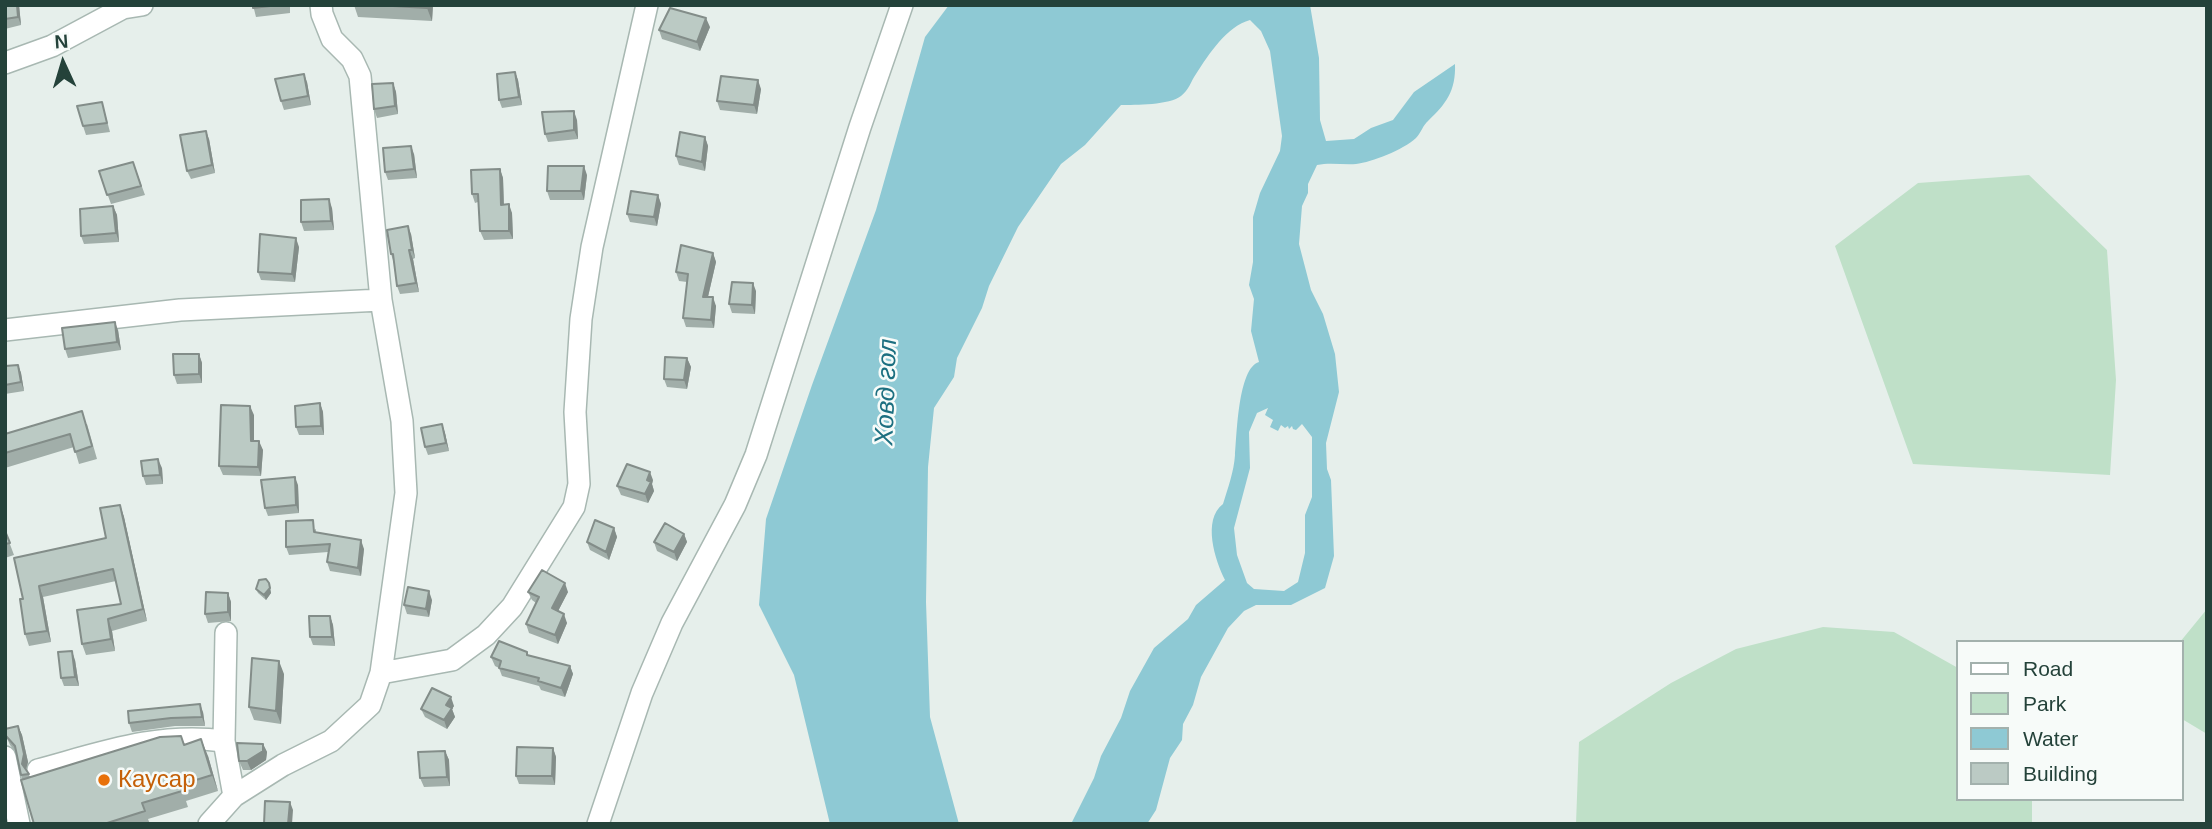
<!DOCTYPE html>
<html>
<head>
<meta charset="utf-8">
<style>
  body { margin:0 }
  #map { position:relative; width:2212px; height:829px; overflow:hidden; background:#e6efeb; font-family:Arial,sans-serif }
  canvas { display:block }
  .frame { position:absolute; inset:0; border:7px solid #24423a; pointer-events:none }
  .legend { position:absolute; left:1956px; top:640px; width:228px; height:161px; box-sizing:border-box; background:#f7fbf9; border:2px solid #a3b1ad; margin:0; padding:9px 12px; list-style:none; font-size:21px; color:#24423a }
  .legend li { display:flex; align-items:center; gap:14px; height:35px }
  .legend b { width:35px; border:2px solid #a3b1ad }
  .north { position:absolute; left:28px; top:28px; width:70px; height:70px; -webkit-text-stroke:5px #f7fbf9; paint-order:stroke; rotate:356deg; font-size:19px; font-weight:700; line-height:28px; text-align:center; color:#24423a }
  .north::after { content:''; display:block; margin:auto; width:24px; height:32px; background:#24423a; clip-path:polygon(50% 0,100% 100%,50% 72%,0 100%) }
</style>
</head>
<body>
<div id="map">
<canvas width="2212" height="829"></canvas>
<div class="frame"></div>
<ul class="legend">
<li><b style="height:9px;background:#fff"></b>Road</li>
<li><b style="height:19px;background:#bfe0c8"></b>Park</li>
<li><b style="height:19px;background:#8ec9d4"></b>Water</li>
<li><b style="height:19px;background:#bbcac4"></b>Building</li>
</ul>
<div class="north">N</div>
</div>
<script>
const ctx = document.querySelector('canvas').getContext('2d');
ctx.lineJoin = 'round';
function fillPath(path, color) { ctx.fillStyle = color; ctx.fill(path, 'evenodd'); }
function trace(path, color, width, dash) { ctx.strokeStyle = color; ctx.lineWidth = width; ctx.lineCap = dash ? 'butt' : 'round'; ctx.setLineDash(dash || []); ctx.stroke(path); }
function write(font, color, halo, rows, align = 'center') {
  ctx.font = font + ' Arial,sans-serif'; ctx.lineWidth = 5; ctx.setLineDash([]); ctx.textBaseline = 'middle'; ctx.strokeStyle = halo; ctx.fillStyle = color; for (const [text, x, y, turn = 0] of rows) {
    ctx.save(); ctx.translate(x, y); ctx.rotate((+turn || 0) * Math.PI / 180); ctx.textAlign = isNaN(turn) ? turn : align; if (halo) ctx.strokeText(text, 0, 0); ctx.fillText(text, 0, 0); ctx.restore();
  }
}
fillPath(new Path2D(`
  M2029,175L2107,250L2116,380L2110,475L1913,464L1835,246L1918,183Z
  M2207,609V734L2182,719V642H2180Z
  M1823,627L1894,632L1958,668V799H2032V824H1576L1579,742L1671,683L1736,649Z`), '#bfe0c8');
fillPath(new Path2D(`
  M949,5H1310L1319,58L1320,120L1326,141L1354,139L1371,128L1393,120L1414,92L1455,64C1456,91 1446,104 1428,121C1423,125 1421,133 1416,138C1403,150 1372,162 1356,164C1343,165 1330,162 1317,165L1308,184V193L1302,206L1299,244L1311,290L1323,314L1335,354L1339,392L1326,443L1327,469L1331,480L1334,556L1325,588L1291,605H1256L1244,611L1228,628L1201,677L1193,705L1183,724L1182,740L1170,758L1156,810L1147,824H1071L1094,778L1101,756L1121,718L1130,691L1154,648L1188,619L1196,605L1225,580C1215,560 1202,520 1223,504C1228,488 1234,471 1235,455C1237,435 1238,368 1259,362L1251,331L1254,299L1249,285L1253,262V217L1260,193L1280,151L1282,136L1270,51L1261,31L1250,20C1227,26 1209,54 1196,74C1191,81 1189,90 1181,96C1170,105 1135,105 1121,105L1085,145L1061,164L1018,227L989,286L982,308L957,358L954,377L934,408L928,467L926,602L930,717L959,824H830L794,675L759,605L766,519L812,385L876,210L925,37ZM1268,408L1265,415L1273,420L1270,427L1278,431L1281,425L1285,428L1288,426L1289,429L1292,426L1293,429L1296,430L1302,424L1312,437V497L1305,515V553L1298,582L1284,591L1254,589L1247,583L1237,555L1234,528L1250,468L1249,432L1257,413Z`), '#8ec9d4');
const minor = new Path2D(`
  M5,63L52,46L123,8L142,5
  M5,330L180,310L381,300
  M226,633L224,741L234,796
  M381,673L452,660L486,635L512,607L574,507L579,484L575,412L581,319L592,247L647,5
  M5,757L19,824
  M38,770C101,753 158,732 224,741
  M209,824L234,796L283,765L331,741L370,705L381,673L406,493L402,421L381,300L360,76L352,59L332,39L322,14L321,5
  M598,824L642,693L672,623L735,505L756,455L860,127L902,5`);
trace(minor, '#a8b8b2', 24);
trace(minor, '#fff', 21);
fillPath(new Path2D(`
  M5,5H19L21,25L5,29Z
  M253,5H290V13L256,17Z
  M354,5H433L432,21L358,17Z
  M710,27L700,51L662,39L659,30Z
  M515,72L518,80L522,105L502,108L499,100Z
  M307,82L311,105L284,110L281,101Z
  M393,83L396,92L398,114L377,118L374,109Z
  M761,89L757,114L720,110L717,101Z
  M102,102L110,132L86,135L83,126Z
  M577,120L578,139L548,142L545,134Z
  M705,137L708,146L705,171L679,165L676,156Z
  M209,139L215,173L191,179L187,171Z
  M414,154L417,178L388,180L385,172Z
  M133,162L145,195L111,204L99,171Z
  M500,169L503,178L504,204L512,213L513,239L484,240L480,231L478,202L475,203L472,194Z
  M587,175L584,200H550L547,191Z
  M658,195L661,204L657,226L630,222L627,214Z
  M113,206L117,215L119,242L84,244L81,236Z
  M332,208L334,230L304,231L301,222Z
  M411,234L415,258L413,259L419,292L400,294L397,286L394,263L391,254Z
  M299,247L295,282L261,280L258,272Z
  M713,253L716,262L708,297L716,306L714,328L686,327L683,318L687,282L679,281L676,272Z
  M756,291L755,314L732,313L729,304Z
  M118,330L121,350L68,358L65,349Z
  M199,354L202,363V383L177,384L174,375Z
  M687,358L691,367L687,389L667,387L664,379Z
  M18,365L21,373L24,391L5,394V366Z
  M320,403L323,412L324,435H299L296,427Z
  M254,415V441L263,450L261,476L223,475L219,466Z
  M87,424L97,459L79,464L74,447L5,468V434Z
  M442,424L445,433L449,451L428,455L425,447Z
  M162,468L163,484L146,485L143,476Z
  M653,480L652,484L654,491L648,503L621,495L617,486Z
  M298,485L299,513L268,516L265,508Z
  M120,505L124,517L147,621L112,631L115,651L86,655L82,644L121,604L116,581L43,597L51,642L29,646L25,634L23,599L14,558L106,538Z
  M614,528L617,537L609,560L590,550L587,542Z
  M316,529V532L364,549L361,576L330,571L327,562L328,552L289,555L286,547Z
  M5,531L14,555L5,558Z
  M684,534L687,542L677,561L657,551L654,542Z
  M269,583L271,593L266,600L258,593L256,589Z
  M528,592H568L558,611L567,623L558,644L529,633L526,624L536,603L532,600Z
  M228,593L231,602V621L208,623L205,614Z
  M432,600L429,617L407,614L404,605Z
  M330,616L333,625L335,646L313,645L310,637Z
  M529,656L570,666L573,674L565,697L541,690L539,686L502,676L499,668L495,666L491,657Z
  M75,660L79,686H64L61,678Z
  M284,674L281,724L254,720L249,707Z
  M454,706L452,709L455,717L447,729L425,717L421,709Z
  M203,712L205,726H175L132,732L129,723Z
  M18,726L22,735L28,762L26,770L30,777L184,745L208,756L218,791L186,801L188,807L148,819L150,824H34L21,775L16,752L10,745L6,736Z
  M263,744L267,752L266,760L251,770H243L239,761Z
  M553,748L556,757L555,785L519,784L516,776Z
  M445,751L449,760L450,786L424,787L420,778Z`), '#a1aea9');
fillPath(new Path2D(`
  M17,5H19L21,25L18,17Z
  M427,5H433L432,21L427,8Z
  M706,18L710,27L700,51L697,42Z
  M515,72L518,80L522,105L519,97Z
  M304,74L307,82L311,105L308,96Z
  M758,80L761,89L757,114L754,105Z
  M393,83L396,92L398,114L395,106Z
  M574,111L577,120L578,139L574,130Z
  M206,131L209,139L215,173L212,165Z
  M705,137L708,146L705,171L702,162Z
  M411,146L414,154L417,178L414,169Z
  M584,166L587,175L584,200L581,191Z
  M500,169L503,178L504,213L501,205Z
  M658,195L661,204L657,226L654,217Z
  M329,199L332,208L334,230L331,221Z
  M509,204L512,213L513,239L509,231Z
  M113,206L117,215L119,242L116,233Z
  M408,226L411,234L415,258L412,250Z
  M296,238L299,247L295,282L292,274Z
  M409,250L413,259L419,292L416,283Z
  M713,253L716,262L706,305L703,297Z
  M753,283L756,291L755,314L752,305Z
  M713,297L716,306L714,328L711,320Z
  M115,322L118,330L121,350L117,342Z
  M199,354L202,363V383L199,374Z
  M687,358L691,367L687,389L684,380Z
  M18,365L21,373L24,391L21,382Z
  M320,403L323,412L324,435L321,426Z
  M250,406L254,415V450L251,441Z
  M442,424L445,433L449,451L446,443Z
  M259,441L263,450L261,476L258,467Z
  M158,459L162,468L163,484L160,475Z
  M650,472L653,480L652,484L654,491L648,503L645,494L647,480Z
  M295,477L298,485L299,513L296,505Z
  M120,505L124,517L147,621L143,609Z
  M614,528L617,537L609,560L606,552Z
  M684,534L687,542L677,561L674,552Z
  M361,540L364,549L361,576L358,568Z
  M269,583L271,593L266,600L264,595Z
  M565,583L568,592L555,617L552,608Z
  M39,586L43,597L51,642L47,631Z
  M429,591L432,600L429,617L426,609Z
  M228,593L231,602V621L228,612Z
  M564,614L567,623L558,644L555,635Z
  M330,616L333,625L335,646L332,637Z
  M108,619L112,631L115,651L111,639Z
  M72,651L75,660L79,686L75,677Z
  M279,661L284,674L281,724L276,711Z
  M570,666L573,674L565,697L561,688Z
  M451,697L454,706L452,709L455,717L447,729L444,720L446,705Z
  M200,704L203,712L205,726L202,717Z
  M18,726L22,735L28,762L25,773L22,764Z
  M201,739L208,756L218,791L212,775Z
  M263,744L267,752L266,760L251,770L247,761Z
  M553,748L556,757L555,785L552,776Z
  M445,751L449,760L450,786L447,777Z
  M290,802L293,810L292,824H288Z`), '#838d89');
const building = new Path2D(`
  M5,5H17L18,17L5,19Z
  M253,5H279L253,8Z
  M376,5H427V8Z
  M670,8L706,18L697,42L659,30Z
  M515,72L519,97L499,100L497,74Z
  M304,74L308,96L281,101L275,79Z
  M721,76L758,80L754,105L717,101Z
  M393,83L395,106L374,109L372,84Z
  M102,102L107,123L83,126L77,106Z
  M574,111V130L545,134L542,112Z
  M206,131L212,165L187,171L180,135Z
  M680,132L705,137L702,162L676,156Z
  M411,146L414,169L385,172L383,148Z
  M133,162L141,186L107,195L99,171Z
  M548,166H584L581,191H547Z
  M500,169L501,205L509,204V231H480L478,194H472L471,170Z
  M631,191L658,195L654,217L627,214Z
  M329,199L331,221L301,222V200Z
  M113,206L116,233L81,236L80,209Z
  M408,226L412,250H409L416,283L397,286L393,254H391L387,230Z
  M260,234L296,238L292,274L258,272Z
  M681,245L713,253L703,297H713L711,320L683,318L688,274L676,272Z
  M732,282L753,283L752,305L729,304Z
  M115,322L117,342L65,349L62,328Z
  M173,354H199V374L174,375Z
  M665,357L687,358L684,380L664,379Z
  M18,365L21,382L5,385V366Z
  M320,403L321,426L296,427L295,406Z
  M221,405L250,406L251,441H259L258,467L219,466Z
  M82,411L92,446L75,452L70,434L5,453V434Z
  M442,424L446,443L425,447L421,428Z
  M158,459L160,475L143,476L141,461Z
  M627,464L650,472L647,480L651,482L645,494L617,486Z
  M295,477L296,505L265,508L261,480Z
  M120,505L143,609L108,619L111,639L82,644L77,610L121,604L113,569L39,586L47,631L25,634L20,599H23L14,558L106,538L100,508Z
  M313,520L314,532L361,540L358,568L327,562L330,544L286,547V521Z
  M595,520L614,528L606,552L587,542Z
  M665,523L684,534L674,552L654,542Z
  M5,531L10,543L5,544Z
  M542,570L565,583L552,608L564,614L555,635L526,624L539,597L528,592Z
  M266,579L269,583L270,588L264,595L256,589L259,580Z
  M408,587L429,591L426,609L404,605Z
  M206,592L228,593V612L205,614Z
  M309,616H330L332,637H310Z
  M499,641L527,652V655L570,666L561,688L538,681L539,678L499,668L501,661L491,657Z
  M72,651L75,677L61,678L58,652Z
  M252,658L279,661L276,711L249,707Z
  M432,688L451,697L446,705L452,708L444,720L421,709Z
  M200,704L202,717L171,718L129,723L128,711Z
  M18,726L24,754L22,764L29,774L21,775L15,746L6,736L5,731V729Z
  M181,736L184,745L201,739L212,775L180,785L182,791L142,803L145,811L104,824H34L21,780L160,737Z
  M237,743L263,744V751L247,761H239Z
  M517,747L553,748L552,776H516Z
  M445,751L447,777L420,778L418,752Z
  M265,801L290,802L288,824H264Z`);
fillPath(building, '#bbcac4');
trace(building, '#838d89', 2);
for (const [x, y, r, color] of [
  [104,780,7,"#e8710a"]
]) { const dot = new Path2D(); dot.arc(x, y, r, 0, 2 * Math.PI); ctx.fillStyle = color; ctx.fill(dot); trace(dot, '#f7fbf9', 2.5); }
write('24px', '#c56008', '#f7fbf9', [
  ["Каусар",118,780]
], 'left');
write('italic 26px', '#1c6f80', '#f7fbf9', [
  ["Ховд гол",887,392,-88]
]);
</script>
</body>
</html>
